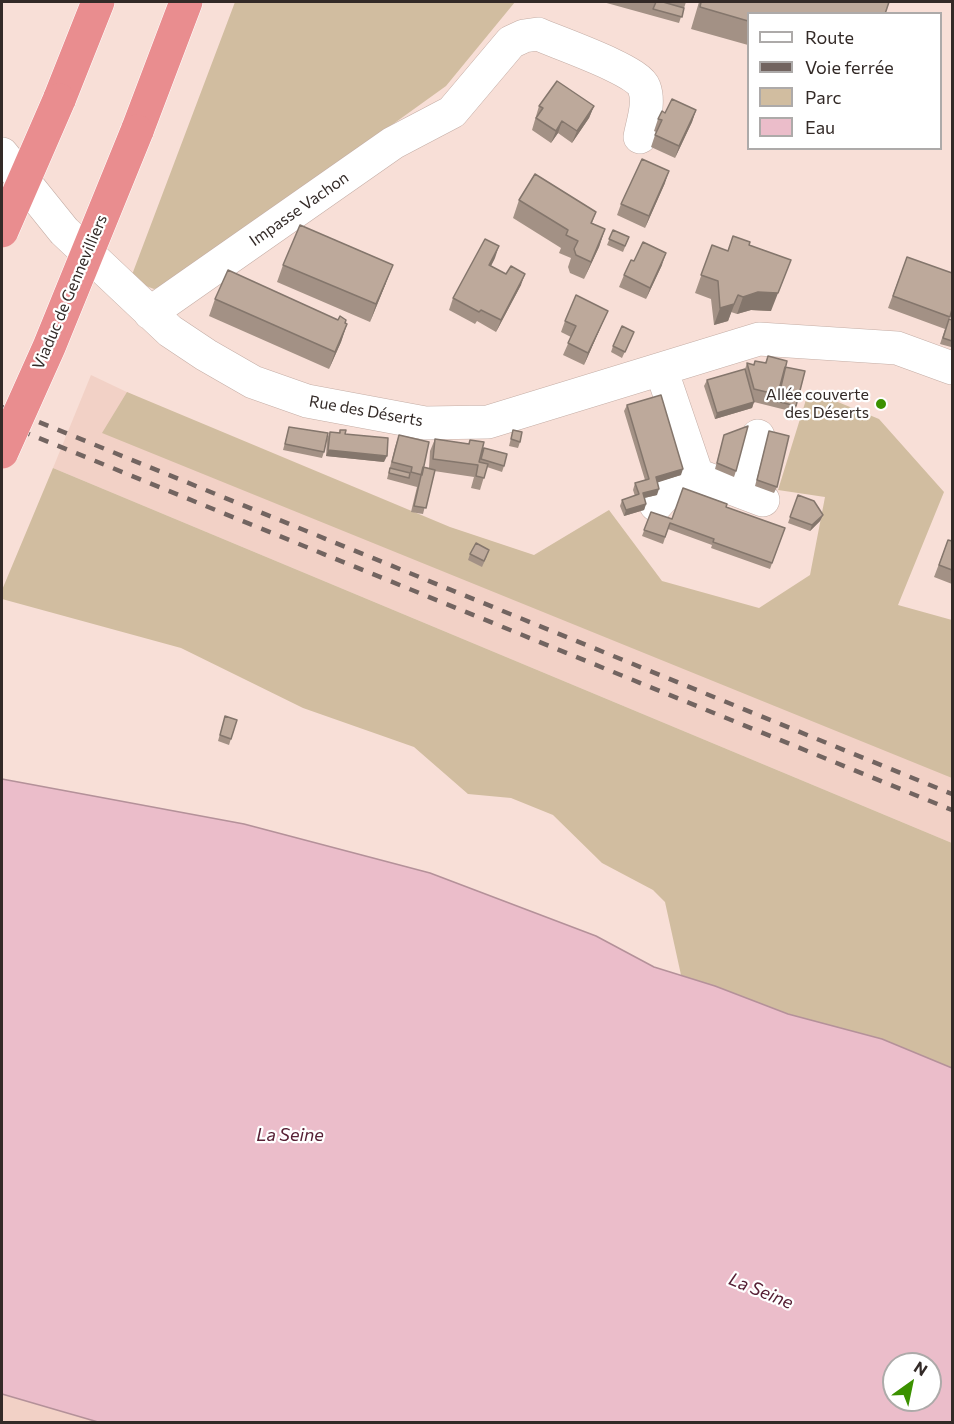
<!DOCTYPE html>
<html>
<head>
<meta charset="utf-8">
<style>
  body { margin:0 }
  #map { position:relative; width:954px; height:1424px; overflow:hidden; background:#f8dfd7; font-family:Commissioner,sans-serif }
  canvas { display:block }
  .frame { position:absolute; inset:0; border:3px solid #332a27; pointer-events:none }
  .legend { position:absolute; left:747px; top:12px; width:195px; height:138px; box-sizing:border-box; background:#fff; border:2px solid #adaaa9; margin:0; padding:8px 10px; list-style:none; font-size:18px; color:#332a27 }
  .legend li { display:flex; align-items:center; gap:12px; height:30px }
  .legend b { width:30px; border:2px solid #adaaa9 }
  .north { position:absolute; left:882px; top:1352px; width:60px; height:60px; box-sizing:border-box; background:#fff; border:2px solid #adaaa9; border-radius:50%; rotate:33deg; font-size:16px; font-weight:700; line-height:24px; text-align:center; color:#332a27 }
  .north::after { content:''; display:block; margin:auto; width:21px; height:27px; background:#3b9100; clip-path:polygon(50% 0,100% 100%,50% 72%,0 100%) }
</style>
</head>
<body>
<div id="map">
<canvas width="954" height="1424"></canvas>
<div class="frame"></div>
<ul class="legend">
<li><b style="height:8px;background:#fff"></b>Route</li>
<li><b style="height:8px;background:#726460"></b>Voie ferrée</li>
<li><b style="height:16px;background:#d1bda0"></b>Parc</li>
<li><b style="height:16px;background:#ebbdca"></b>Eau</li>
</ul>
<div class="north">N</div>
</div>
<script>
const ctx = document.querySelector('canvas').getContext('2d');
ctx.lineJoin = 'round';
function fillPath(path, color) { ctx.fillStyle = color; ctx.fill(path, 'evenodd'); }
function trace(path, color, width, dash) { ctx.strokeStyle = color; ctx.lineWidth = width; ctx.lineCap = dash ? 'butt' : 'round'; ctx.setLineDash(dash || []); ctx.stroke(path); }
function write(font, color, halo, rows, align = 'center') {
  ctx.font = font + ' Commissioner,sans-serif'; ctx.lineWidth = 4.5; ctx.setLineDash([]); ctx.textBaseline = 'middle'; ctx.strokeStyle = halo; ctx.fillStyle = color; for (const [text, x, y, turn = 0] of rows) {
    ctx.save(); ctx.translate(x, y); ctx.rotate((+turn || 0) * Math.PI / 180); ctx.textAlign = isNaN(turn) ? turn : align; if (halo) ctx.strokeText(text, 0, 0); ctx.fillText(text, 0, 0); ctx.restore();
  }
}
fillPath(new Path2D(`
  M91,375L232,442L952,745V843L53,468Z
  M2,1394L98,1422H2Z`), '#f2d1c6');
fillPath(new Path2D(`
  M235,2H515L446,86L175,281L154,289L130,280Z
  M809,390L879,419L944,492L898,605L952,620V778L102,433L127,392L450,527L534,555L609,510L662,581L759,608L810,575L825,497L778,490Z
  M53,468L952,843V1068L882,1039L788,1014L681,975L665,902L653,890L602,863L553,815L511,798L468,794L414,747L303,708L181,648L2,599V590Z`), '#d1bda0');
const water = new Path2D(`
  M2,779L244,824L430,873L596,936L654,967L715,986L788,1014L882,1039L952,1068V1422H98L2,1394ZM894,1364H930V1400H894Z`);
fillPath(water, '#ebbdca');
trace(water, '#b49199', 1.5);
const minor = new Path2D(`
  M2,154L64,231L170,331L206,355L253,382L307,401L425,423L488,422L759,339L897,348L952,368
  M150,313L393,143L452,112L511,42L524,36L538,34C558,43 638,70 644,87C650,103 643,121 640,137
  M661,369L697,475L763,500
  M742,492L758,436
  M656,505L671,488L697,475`);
const highway = new Path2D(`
  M59,100L98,2
  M137,131L186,2`);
trace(minor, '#c4ada5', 34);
trace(highway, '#fff', 34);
trace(minor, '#fff', 33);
trace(highway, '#e98d8f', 33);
trace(new Path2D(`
  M2,407L952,794
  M2,423L952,810`), '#726460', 4.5, [10, 10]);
const highwayBridge = new Path2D(`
  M2,231L59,100
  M2,452L49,347L137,131`);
trace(highwayBridge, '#fff', 34, []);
trace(highwayBridge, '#e98d8f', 33);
fillPath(new Path2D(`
  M603,2H686L679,23Z
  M699,2H889L748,14V45L691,29Z
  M539,106H594L589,118L572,143L558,133L551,143L532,130Z
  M696,110L692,122L675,158L651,147L656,132L654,131L658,119L665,113Z
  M665,183L645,228L617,215L621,204Z
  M519,200L596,212L592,223L605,229L599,247L584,279L570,273L568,267L571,258L559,253L561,248L513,218Z
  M613,230L629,237L623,252L607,245Z
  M712,245L727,251L749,245L771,311L751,310L737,314L731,312L728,321L714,325L711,299L695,293Z
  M907,257L952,309L949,319L952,320V343L951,347L940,344L945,329L888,308Z
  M495,258L491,266L521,285L496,332L477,321L475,324L449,310L453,298Z
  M634,261L662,265L646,299L619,287L624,275Z
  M283,265L386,283L370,322L277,282Z
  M215,299L338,320L347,324L341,342L329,369L209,316Z
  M608,311L603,322L584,365L563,355L571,337L561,332L565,321Z
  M634,332L622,358L611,352L613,346Z
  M768,356L785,367L796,406L794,412L754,402L752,408L715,419L704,386L707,380L745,369L747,363L753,365L755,361L765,363Z
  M627,405L681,475L657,482V495L644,498L646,504L644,510L624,516L620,506L622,500L635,496L633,490L635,483L645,480L624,411Z
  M289,427L324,452L322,458L283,450Z
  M340,430L345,434L384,462L326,456L327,439L330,432L339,433Z
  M513,430L520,442L518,448L509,446Z
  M769,431L777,487L774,493L755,486Z
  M399,435L423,467L429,468L430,451L435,439L469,444L470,440L479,462L484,448L504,466L502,472L487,467L480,490L471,488L474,477L434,471L423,514L411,512L417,487L387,479L395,447Z
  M724,435L736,471L734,477L715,469Z
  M798,495L823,515L820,521L810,531L788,523Z
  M726,507L785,528L770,569L711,548L712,545L668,529L663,544L642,536L651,512L672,519Z
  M948,540L952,541V584L934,577Z
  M470,554L487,556L482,567L468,560Z
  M225,716L237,720L229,745L218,741Z`), '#a39185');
fillPath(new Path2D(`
  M594,106L589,118L572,143L577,131Z
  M696,110L692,122L675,158L679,146Z
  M562,121L558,133L551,143L556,131Z
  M669,171L665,183L645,228L649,216Z
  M605,229L599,247L584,279L591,262Z
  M499,246L495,258L485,277L489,265Z
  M666,253L662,265L646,299L650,288Z
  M791,260L771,311L751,310L737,314L743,297L758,292Z
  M393,265L386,283L370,322L376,304Z
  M525,274L521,285L496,332L501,320Z
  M738,295L728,321L714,325L720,308Z
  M608,311L603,322L584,365L588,353Z
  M347,324L341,342L329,369L335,352Z
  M754,402L752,408L715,419L717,413Z
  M328,450L387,456L384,462L326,456Z
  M683,469L681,475L653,484L656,477Z
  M659,489L657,495L640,499L643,493Z
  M646,504L644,510L624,516L626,510Z
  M823,515L820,521L810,531L812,525Z`), '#84766c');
const building = new Path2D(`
  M656,2H663L684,8L682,17L653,9Z
  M701,2H889L885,14H748V21L700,7Z
  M557,81L594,106L577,131L562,121L556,131L536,118L543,108L539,106Z
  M672,99L696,110L679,146L655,135L662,120L658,119L662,111L665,113Z
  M642,159L669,171L649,216L621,204Z
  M535,174L596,212L591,223L605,229L591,262L576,255L574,249L578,241L566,235L568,230L519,200Z
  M300,225L393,265L376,304L283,265Z
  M613,230L629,237L625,246L609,239Z
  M733,236L750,242L749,245L791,260L778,293L758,292L743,297L738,295L734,304L720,308L718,281L701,275L712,245L728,251Z
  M485,239L499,246L489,265L506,274L511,266L525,274L501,320L481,310L479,312L453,298Z
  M643,242L666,253L650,288L624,275L631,260L634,261Z
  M907,257L952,273V309L950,317L893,296Z
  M228,270L338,320L340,316L346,320L345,323L347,324L335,352L215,299Z
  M576,295L608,311L588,353L568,343L576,326L565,321Z
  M949,319L952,320V341L943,338Z
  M622,326L634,332L625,352L613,346Z
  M768,356L787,361L779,395L754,389L747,363L754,365L755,361L766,363Z
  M785,367L805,371L796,406L776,401Z
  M745,369L754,402L717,413L707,380Z
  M661,395L683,469L656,477L659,489L643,493L646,504L626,510L622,500L639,494L635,483L649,479L627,405Z
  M748,426L736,471L717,463L724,435Z
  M289,427L328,433L324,452L285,444Z
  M340,430H346L345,434L388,438L387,456L328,450L330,432L340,433Z
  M513,430L522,432L520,442L511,439Z
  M769,431L789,436L777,487L757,480Z
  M399,435L429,442L422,475L411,472L412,467L392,462Z
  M435,439L469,444L470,440L484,442L479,462L488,464L484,478L476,476L478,465L433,459Z
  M484,448L507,454L504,466L481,459Z
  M423,467L435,470L426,508L414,506Z
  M390,468L410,473L409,478L389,473Z
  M683,488L727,504L726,507L785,528L772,563L713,542L714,539L670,523L665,537L644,530L651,512L672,519Z
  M798,495L814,501L823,515L812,525L790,517Z
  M948,540L952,541V570L939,565Z
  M476,543L489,550L484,561L470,554Z
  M225,716L237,720L231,739L220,735Z`);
fillPath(building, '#bda99b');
trace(building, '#84766c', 1.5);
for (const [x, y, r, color] of [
  [881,404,6,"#3b9100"]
]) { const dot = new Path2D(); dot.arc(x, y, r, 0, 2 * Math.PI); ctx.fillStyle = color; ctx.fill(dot); trace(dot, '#fff', 2); }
write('16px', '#332a27', '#fff', [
  ["Impasse Vachon",299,209,-35],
  ["Viaduc de Gennevilliers",70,292,-67],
  ["Rue des Déserts",366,411,10]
]);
write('16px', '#332a27', '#fff', [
  ["Allée couverte",869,395],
  ["des Déserts",869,413]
], 'right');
write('italic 18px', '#572035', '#fff', [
  ["La Seine",290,1135],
  ["La Seine",761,1291,22]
]);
</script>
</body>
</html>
